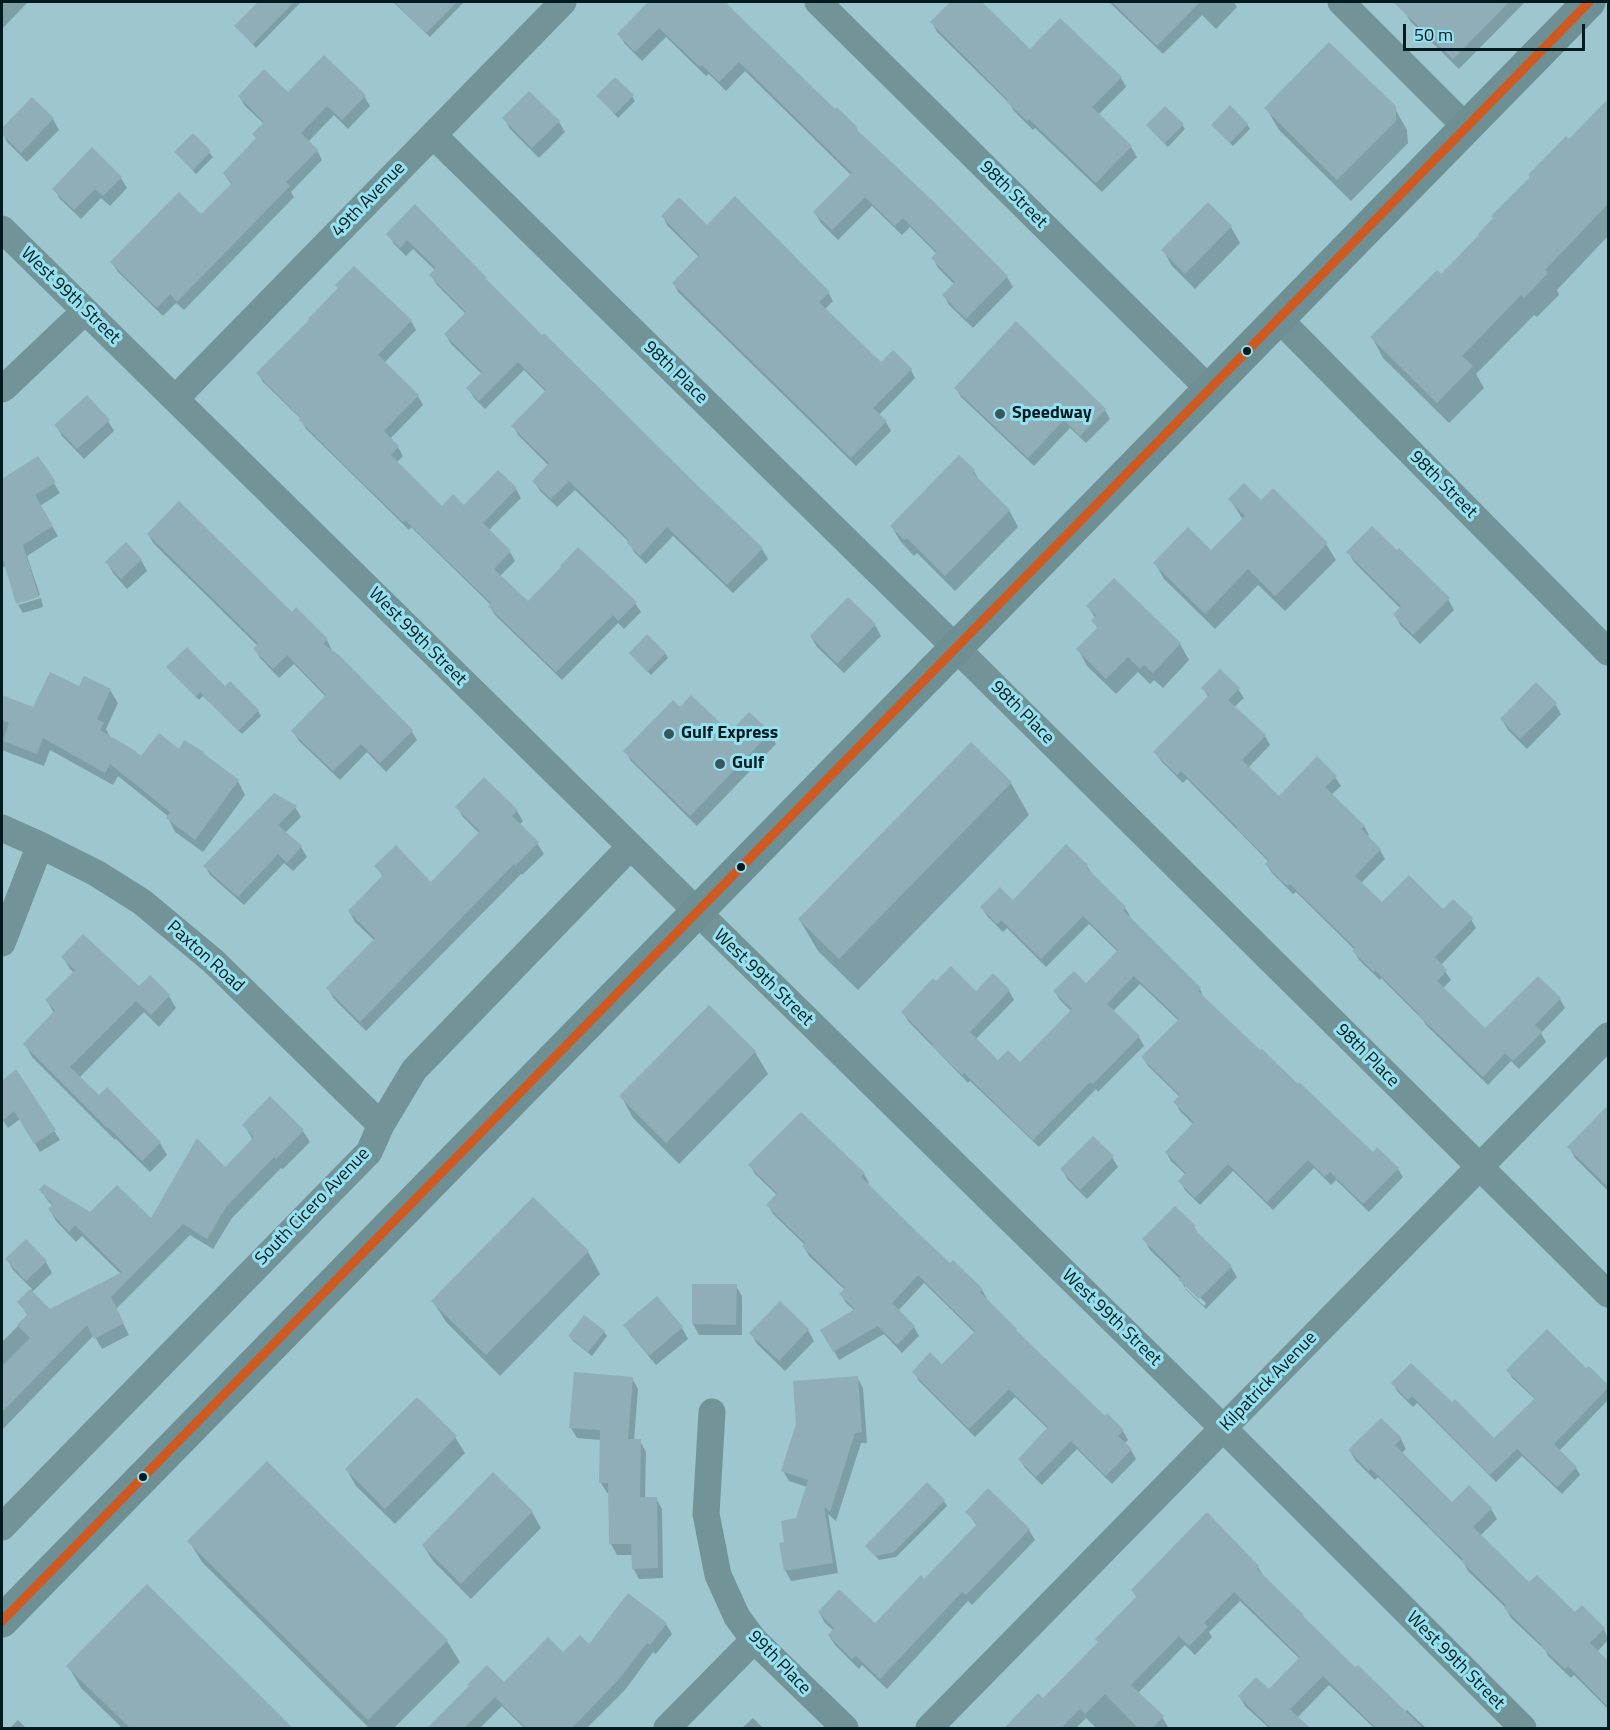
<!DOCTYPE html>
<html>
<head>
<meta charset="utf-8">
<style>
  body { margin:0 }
  #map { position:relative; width:1610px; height:1730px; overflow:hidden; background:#9dc6ce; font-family:"Titillium Web",sans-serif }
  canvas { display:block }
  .frame { position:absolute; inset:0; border:3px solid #001b20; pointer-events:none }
  .scale { position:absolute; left:1403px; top:24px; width:182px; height:27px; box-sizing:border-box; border:3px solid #001b20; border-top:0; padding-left:8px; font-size:18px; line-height:21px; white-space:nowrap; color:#001b20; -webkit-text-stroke:4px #96e1ef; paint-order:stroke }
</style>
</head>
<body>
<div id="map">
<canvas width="1610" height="1730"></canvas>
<div class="frame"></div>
<div class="scale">50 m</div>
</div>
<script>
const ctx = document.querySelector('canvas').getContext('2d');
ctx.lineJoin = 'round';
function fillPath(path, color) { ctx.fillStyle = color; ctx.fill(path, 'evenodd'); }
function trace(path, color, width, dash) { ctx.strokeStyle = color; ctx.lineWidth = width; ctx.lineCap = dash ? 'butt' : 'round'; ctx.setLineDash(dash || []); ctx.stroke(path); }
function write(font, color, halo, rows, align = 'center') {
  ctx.font = font + ' "Titillium Web",sans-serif'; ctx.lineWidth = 6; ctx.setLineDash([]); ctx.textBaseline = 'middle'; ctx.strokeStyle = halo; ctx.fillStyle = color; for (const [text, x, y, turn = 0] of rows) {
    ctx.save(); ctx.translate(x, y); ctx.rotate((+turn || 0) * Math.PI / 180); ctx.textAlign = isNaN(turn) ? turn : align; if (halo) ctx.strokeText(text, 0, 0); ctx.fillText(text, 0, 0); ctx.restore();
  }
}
fillPath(new Path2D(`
  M2,2H28L2,29Z
  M260,2H301L256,48L236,26Z
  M393,2H464L430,37Z
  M651,2H721L835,111L856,128L860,135L1007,277L1013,287L973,328L949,305L944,295L954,284L938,268L933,258L937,254L910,227L902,235L872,206L838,240L821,223L815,213L851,175L745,71L726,91L709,74L706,76L666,37L642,61L625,44L619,34Z
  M952,2H980L1030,51L1121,78L1126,87L1098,115L1131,147L1137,157L1102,192L1035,128L1033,130L1014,111L1009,103L937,32L932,22Z
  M1109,2H1234L1237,7L1216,29L1202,15L1163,54Z
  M1413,2H1525L1459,69L1410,21L1404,10Z
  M288,94L364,96L370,106L348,129L334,115L308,142L317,150L322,160L291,192L294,197L184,310L176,303L163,316L118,272L112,263L201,216L232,185L224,174L257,139L264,124L245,106L239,96Z
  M598,96H632L635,101L618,118Z
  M32,99L53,119L59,130L27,162L7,142L2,131Z
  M1608,101V236L1557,290L1559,295L1537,317L1534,315L1476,374L1484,388L1449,423L1383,358L1372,337L1441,276Z
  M1394,107L1407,130L1408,143L1351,201L1279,130L1266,108Z
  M504,118L559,122L565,132L539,158L510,129Z
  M1247,124L1250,129L1233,146L1216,129Z
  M1148,125H1182L1185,129L1168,147L1151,130Z
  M193,135L213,157L196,174L176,152Z
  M121,178L127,188L110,206L101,198L81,219L60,199L54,189Z
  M1208,204L1231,227L1240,243L1195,289L1172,266L1163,250Z
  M415,207L489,285L762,549L768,559L733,593L673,536L646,564L634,552L629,542L575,490L557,507L540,491L534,481L549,466L518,435L513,426L546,392L524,370L485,409L474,398L468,388L482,374L451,344L446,335L466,314L437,285L431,275L436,271L413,249L406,256L394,244L388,234Z
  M663,216L707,227L828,292L833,301L825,309L881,364L911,370L915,378L879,415L886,422L891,431L856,466L678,292L674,284L699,257L667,225Z
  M411,321L416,330L384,363L418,396L423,405L390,439L398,447L403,456L396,463L442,508L464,507L516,489L521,498L489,530L510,552L515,561L500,576L528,603H635L641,612L624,629L618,623L562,680L495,615L490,607L491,605L411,527L409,530L306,429L301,419L263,382L258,373Z
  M1016,323L1105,410L1110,419L1086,443L1070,428L1034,466L961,397L956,388Z
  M108,421L114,431L84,459L62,436L56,425Z
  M38,458L60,493L40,506L58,536L27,556L40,595L17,602L6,566L2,568V480Z
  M974,471L980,482L1009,510L1018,527L955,591L917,553L914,556L901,542L891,526Z
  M1230,499L1261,502L1326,544L1336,560L1285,611L1258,585L1215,629L1164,579L1155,563L1211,552L1243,520Z
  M148,534L292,614L327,640L332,650L331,651L411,730L417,740L386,772L367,752L340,780L299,741L293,731L326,697L294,664L279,678L260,658L255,649L258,646L154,544Z
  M126,544L141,560L147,571L127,589L113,573L107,562Z
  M1348,552L1448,599L1454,610L1420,644L1401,626L1395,615L1401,609L1354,562Z
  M41,598L43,607L23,613L18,605Z
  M1088,606L1180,644L1189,660L1163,688L1154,680L1150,684L1138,672L1116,694L1087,666L1078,649L1098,629L1093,621L1095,618Z
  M875,625L881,636L844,673L817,647L811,637Z
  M665,653L668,658L651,675L631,654Z
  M168,668L225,688L230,683L258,711L261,716L242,734L203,696L199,700L171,672Z
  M80,688L110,690L118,703L106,729L110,737L141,758L180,751L203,753L206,757L238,781L245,795L203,852L175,832L168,818L169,817L118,776L113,785L50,750L44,766L2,750V710L6,698L33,709Z
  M1203,688L1238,689L1244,698L1234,707L1265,736L1270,745L1248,768L1279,798L1335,777L1341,786L1331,795L1364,826L1369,835L1367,837L1380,850L1385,859L1361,883L1382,905L1443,911L1471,919L1476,928L1441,965L1451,980L1443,988L1485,1030L1560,999L1565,1008L1541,1033L1546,1042L1519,1069L1511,1061L1488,1085L1426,1025L1423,1020L1381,978L1380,980L1359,960L1354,951L1355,950L1296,892L1293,894L1272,873L1266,864L1269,862L1187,779L1183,783L1161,761L1155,752L1209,698Z
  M1555,704L1561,714L1527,749L1508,730L1502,720Z
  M680,709L730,734L770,733L776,744L697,826L631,761L625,751Z
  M1011,783L1029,815L858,990L818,951L799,919Z
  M295,807L301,817L285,833L301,847L307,857L293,871L284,863L244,905L210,875L205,866Z
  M457,807L517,811L523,821L519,825L537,843L544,854L522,875L521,874L366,1031L334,999L328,989L374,940L355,922L349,911L383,877L376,866L431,884L479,833L463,817Z
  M1087,866L1092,874L1125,908L1130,916L1129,917L1200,989L1204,999L1373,1154L1398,1169L1403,1177L1369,1212L1336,1180L1331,1185L1314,1168L1273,1210L1233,1171L1200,1205L1185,1190L1180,1181L1186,1175L1171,1161L1166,1152L1194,1125L1180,1111L1175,1102L1180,1097L1148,1066L1143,1058L1179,1021L1140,984L1113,1011L1139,1037L1144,1046L1098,1092L1096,1089L1039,1147L970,1081L968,1083L908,1021L903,1012L976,993L1009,991L1014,1000L975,1040L998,1062L1020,1064L1072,1012L1060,1000L1055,992L1086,985L1118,952L1089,924L1046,967L1007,928L1003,932L987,916L982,908L1013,902Z
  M63,957L139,989L150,977L169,996L176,1008L159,1027L144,1012L79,1078L99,1097L160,1143L167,1155L150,1172L116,1139L115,1140L32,1057L25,1044L54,1013L47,1001L74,973L70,969Z
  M709,1007L755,1052L768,1074L679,1164L633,1118L621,1096Z
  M16,1072L60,1140L40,1152L20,1119L8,1128L2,1119V1083Z
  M270,1098L303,1131L310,1142L283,1169L281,1168L232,1218L213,1249L190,1235L116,1309L129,1335L102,1349L94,1335L2,1430V1342L28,1316L19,1302L32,1289L13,1270L7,1259L26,1241L46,1262L52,1273L31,1293L50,1311L121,1274L82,1236L76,1242L56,1221L50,1210L53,1206L48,1201L41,1190L90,1214L151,1220L225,1169L253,1140L244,1125Z
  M1608,1108V1191L1575,1158L1569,1147Z
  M1112,1157L1118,1167L1087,1199L1068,1180L1062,1170Z
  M750,1165L864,1174L869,1183L867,1185L950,1265L953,1262L982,1290L987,1299L1019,1335L1105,1418L1123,1431L1128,1440L1124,1444L1131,1450L1136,1459L1112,1484L1077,1449L1042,1485L1025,1468L1020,1459L1048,1429L1015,1397L975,1437L919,1381L914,1372L942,1366L975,1333L924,1283L898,1311L914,1327L919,1336L902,1353L884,1334L839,1360L822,1330L855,1311L846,1303L841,1294L845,1290L809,1256L804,1247L805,1245L773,1214L768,1205L777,1195L755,1174Z
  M1194,1227L1200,1237L1231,1267L1237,1277L1206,1309L1186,1290L1180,1279L1150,1250L1144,1239ZM1185,1284L1206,1303L1204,1306L1185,1288Z
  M588,1252L600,1274L500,1376L446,1322L433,1301Z
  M694,1285L736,1286L742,1296V1335H699L693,1324Z
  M657,1298L682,1328L688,1339L656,1365L631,1335L625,1325Z
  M780,1303L808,1330L814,1341L785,1371L757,1344L751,1333Z
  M604,1332L607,1336L592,1356L573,1341L570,1336Z
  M1589,1368L1608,1388V1400L1559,1451L1576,1468L1580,1475L1562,1494L1522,1456L1496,1482L1417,1403L1413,1407L1397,1391L1393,1384L1494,1440L1535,1399L1512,1378L1508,1370H1586Z
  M857,1377L863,1388L867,1443H861L836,1521L828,1514L838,1573L791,1581L785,1570L786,1543L797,1519L807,1487L789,1481L783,1471Z
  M632,1378L638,1389L634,1441H640L646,1452L645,1499L656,1498L662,1509L663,1578L639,1579L633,1568V1555H617L611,1544L610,1493H607L601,1483V1440L577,1438L571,1428Z
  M455,1437L465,1453L395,1524L356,1486L347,1470Z
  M1401,1439L1406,1449L1401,1454L1452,1504L1469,1487L1491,1509L1497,1519L1480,1536L1529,1584L1575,1614L1582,1607L1604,1629L1608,1640L1597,1652L1608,1663V1709L1574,1675L1571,1678L1548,1656L1546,1651L1511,1618L1506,1608L1468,1571L1464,1563L1378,1477L1375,1480L1355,1460L1350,1451Z
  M493,1474L532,1512L541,1528L471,1599L433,1561L423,1545Z
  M927,1484L944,1501L947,1506L896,1557L879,1560L867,1546Z
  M967,1512L1029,1530L1035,1540L972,1605L968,1601L887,1689L862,1665L859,1669L836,1646L829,1636L834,1631L825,1623L819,1612L875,1625L924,1581L977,1526Z
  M189,1541L447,1641L460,1662L394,1728H369L202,1562Z
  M1258,1567L1264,1577L1355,1669L1404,1712L1407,1710L1426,1728H1374L1329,1685L1297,1718L1308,1728H1269L1245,1706L1239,1696L1269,1691L1300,1659L1240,1601L1209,1632L1212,1637L1195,1655L1185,1645L1138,1693L1162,1717L1168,1727L1166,1728H1096L1086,1718L1076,1728H1010L1043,1700L1099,1643L1137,1598L1132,1590Z
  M147,1586L291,1728H122L81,1688L68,1666Z
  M666,1624L672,1634L656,1654L653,1652L625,1690L587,1728H524L502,1706L480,1728H429L471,1687L504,1684L563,1654Z
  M753,1718L763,1728H742Z
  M18,1720L26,1728H10Z`), '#0003');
fillPath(new Path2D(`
  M258,2H294L253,44L234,26Z
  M394,2H457L426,33Z
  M648,2H725L835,109L837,107L857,127L856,129L932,200L1008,276L966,319L942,295L955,282L931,258L937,252L903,218L895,226L865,197L832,230L813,212L852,173L739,62L719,82L702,65L700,67L659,28L635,52L617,34Z
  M950,2H982L1030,49L1060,18L1122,77L1092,107L1132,146L1096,183L1029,119L1027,121L1006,101L1008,100L930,22Z
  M1112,2H1200L1157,46Z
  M1393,2H1509L1453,59Z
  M1329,42L1396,106V121L1337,180L1264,108Z
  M324,55L366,95L342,120L327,106L301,133L318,150L286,182L290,186L177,302L170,294L157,308L110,262L179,192L201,214L232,183L223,173L256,138L252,134L264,122L238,96L264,69L288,92Z
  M615,77L634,95L615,114L596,96Z
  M529,91L560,121L532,148L502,118Z
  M32,97L54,118L21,153L2,134V128Z
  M1608,99V204L1545,270L1548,273L1524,298L1521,295L1462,356L1473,366L1437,403L1370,337L1437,270L1441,274L1479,235L1478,234L1493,218L1491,216L1530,177L1528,175L1566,136L1569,139Z
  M1230,105L1248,124L1230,143L1211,125Z
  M1165,106L1184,124L1165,143L1146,125Z
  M193,133L211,151L193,170L174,152Z
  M92,147L122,177L103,196L95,189L74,210L52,189Z
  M735,196L830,292L819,302L881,362L893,350L912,369L873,408L887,421L851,458L672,283L699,255L661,216L679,197L707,225Z
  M1208,202L1232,226L1185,274L1161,250Z
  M415,204L487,278L486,279L542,335L544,333L702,490L763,548L727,585L667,527L640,556L627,543L629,540L569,481L551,499L532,481L549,463L511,426L546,390L518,362L479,401L466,388L482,372L444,334L466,312L429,275L436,268L407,240L400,248L386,234Z
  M354,266L412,320L378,355L419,395L384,431L399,446L391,455L442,506L453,494L464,505L498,470L517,488L483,523L511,551L494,569L528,601L561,567L560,566L578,547L637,602L618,621L613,615L556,672L488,606L491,603L405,520L403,522L342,463L299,420L301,418L256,373L309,320L308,319L338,288L335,285Z
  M1016,321L1106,409L1080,436L1064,420L1028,458L954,388Z
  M87,395L110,420L77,449L54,425Z
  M959,455L975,470L972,472L1010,510L945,576L907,538L904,540L890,526Z
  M38,456L56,482L35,495L53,526L23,545L39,597L16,604L2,556V479Z
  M1244,483L1261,500L1273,488L1328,543L1275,596L1248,569L1205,614L1153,563L1188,527L1211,550L1245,516L1228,499Z
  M179,501L292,612L296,607L328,639L323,644L339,655L413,730L380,763L361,744L333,771L291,731L326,695L287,655L273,669L253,649L258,643L147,534Z
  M1372,526L1397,550L1399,548L1450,598L1413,635L1393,615L1401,606L1346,552Z
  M126,542L142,559L121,579L105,562Z
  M1114,578L1181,643L1153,673L1144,665L1140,669L1128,657L1106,679L1076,649L1098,627L1091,621L1096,615L1086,606Z
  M848,597L876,624L837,664L810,636Z
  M647,634L666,653L647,672L629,653Z
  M187,647L225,686L230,681L259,710L238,731L200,692L196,697L166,667Z
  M1220,669L1240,688L1228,700L1266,735L1242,760L1279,796L1317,756L1337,776L1325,787L1365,826L1361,829L1381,849L1355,876L1382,902L1409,875L1443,909L1453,899L1473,918L1435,957L1447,970L1437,981L1485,1028L1538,976L1561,998L1535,1025L1542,1032L1513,1061L1505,1053L1483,1077L1419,1016L1420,1015L1375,970L1374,972L1352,951L1355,948L1290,884L1287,886L1265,864L1269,860L1236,828L1237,827L1181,771L1177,775L1153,752L1209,695L1201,688Z
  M50,672L79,686L84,676L111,689L97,719L104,723L100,730L134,750L141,756L159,733L179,749L184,740L204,752L203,753L239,780L195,840L166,818L170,812L110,764L105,773L43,738L37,754L3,741L9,723L2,720V695L33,707Z
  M1536,682L1557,703L1520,739L1500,719Z
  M691,695L730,732L749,712L771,732L690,816L623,751L673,700L680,707Z
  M971,742L1012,782L839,959L798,919Z
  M484,777L518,810L512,816L539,842L515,866L514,864L360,1022L326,988L375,938L348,911L383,875L374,866L396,845L431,882L480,831L455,807Z
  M274,793L297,806L278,825L302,846L287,863L278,854L238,897L203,866Z
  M1066,844L1088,865L1086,867L1126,907L1123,910L1201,988L1198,991L1260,1050L1262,1049L1298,1084L1299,1082L1373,1152L1377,1147L1399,1168L1363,1204L1330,1172L1325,1177L1308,1160L1267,1202L1228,1164L1195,1198L1178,1181L1186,1173L1165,1152L1194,1122L1173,1102L1180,1095L1141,1057L1179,1019L1134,976L1107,1004L1140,1036L1093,1084L1090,1082L1033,1140L964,1073L962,1075L932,1046L933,1044L901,1012L933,978L936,981L951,966L976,991L993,973L1010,990L970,1032L998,1060L1008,1050L1020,1062L1072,1009L1053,991L1074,971L1086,983L1118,950L1083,916L1041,959L1001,920L997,924L980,907L1000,887L1013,900Z
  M83,934L139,986L150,975L170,995L151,1015L136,1001L70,1067L99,1095L107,1087L161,1142L142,1161L108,1127L107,1128L23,1044L55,1010L45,1000L75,970L61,957Z
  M709,1005L756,1051L666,1143L619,1096Z
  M16,1069L56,1130L34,1144L14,1111L2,1121V1081Z
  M270,1096L304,1130L276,1159L274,1157L226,1207L207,1239L183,1224L111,1297L124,1323L94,1339L87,1325L2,1412V1366L30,1338L17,1325L28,1314L17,1302L30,1289L50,1309L122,1272L75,1225L69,1232L48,1209L53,1204L39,1190L44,1184L90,1212L117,1185L151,1218L197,1138L225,1167L254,1137L242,1125Z
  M1608,1105V1187L1567,1147Z
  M801,1112L865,1173L861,1177L916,1231L950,1263L953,1260L983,1289L980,1292L1017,1329L1016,1330L1105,1416L1107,1413L1124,1430L1118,1436L1132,1449L1106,1476L1071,1441L1036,1477L1018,1459L1048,1427L1009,1389L969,1429L912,1372L930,1352L942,1364L975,1331L918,1275L892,1303L915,1326L897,1345L878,1326L833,1352L820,1330L855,1309L839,1294L845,1288L802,1246L805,1243L766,1205L777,1193L748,1165Z
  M1093,1136L1114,1156L1080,1190L1060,1169Z
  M533,1197L589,1251L486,1355L431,1301Z
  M1175,1206L1196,1226L1193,1228L1232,1266L1199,1299L1178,1279L1181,1277L1142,1239Z
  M26,1239L47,1261L26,1281L5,1259Z
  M692,1284H737L736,1325L692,1324Z
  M657,1296L683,1327L649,1356L623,1325Z
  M780,1301L809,1329L779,1361L749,1333Z
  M584,1315L605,1331L588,1352L568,1336Z
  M1547,1329L1586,1368L1589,1366L1608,1385V1388L1554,1444L1577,1467L1557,1487L1517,1449L1490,1475L1412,1396L1408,1400L1391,1383L1411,1363L1452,1402L1455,1399L1494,1438L1535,1398L1506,1370Z
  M574,1372L633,1377L628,1439H641L640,1497H657L658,1568L632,1569L631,1544H609L608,1483H599L600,1430L569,1428Z
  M858,1376L862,1432L855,1433L830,1512L824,1506L833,1563L784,1571L779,1543L784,1542L781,1521L796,1518L808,1480L781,1471L796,1424L793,1381Z
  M417,1397L457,1436L385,1509L345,1469Z
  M1381,1418L1402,1438L1395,1445L1452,1502L1469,1485L1492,1508L1473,1527L1529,1582L1537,1575L1575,1612L1582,1605L1605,1628L1590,1643L1608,1661V1707L1568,1666L1565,1669L1541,1646L1542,1645L1504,1608L1506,1605L1461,1561L1463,1559L1428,1526L1429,1525L1371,1469L1369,1471L1348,1450Z
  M267,1461L448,1640L368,1720L187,1541Z
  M493,1472L533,1511L461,1584L422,1545Z
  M927,1482L945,1500L894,1552L875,1556L865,1546Z
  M988,1488L1030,1529L966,1595L962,1592L880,1679L856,1656L852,1659L828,1635L834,1628L818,1612L839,1589L875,1623L921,1575L924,1579L977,1524L965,1512Z
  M1207,1512L1259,1566L1257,1569L1304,1615L1303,1616L1355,1667L1358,1665L1423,1728H1376L1323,1676L1290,1709L1310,1728H1271L1238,1696L1256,1677L1269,1689L1300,1657L1234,1592L1204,1623L1208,1627L1189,1646L1179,1636L1131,1685L1164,1716L1152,1728H1138L1105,1694L1085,1714L1080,1709L1061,1728H1004L1038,1693L1043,1698L1098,1642L1095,1639L1137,1596L1131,1590Z
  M147,1584L293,1728H130L66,1666Z
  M628,1593L667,1623L650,1645L647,1643L619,1679L572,1728H526L495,1697L464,1728H427L469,1686L467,1685L487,1665L504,1682L548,1637L563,1652L580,1635L589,1644Z`), '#90aeb7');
trace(new Path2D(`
  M818,2L1209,389
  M1341,2L1466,127
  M433,135L955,647L1608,1294
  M2,229L1223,1428L1523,1728
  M1278,318L1608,652
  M2,389L5,387L85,311
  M175,399L563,2
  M2,828L40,845L96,873L142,902L213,961L381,1125
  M2,943L40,845
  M712,1412L706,1514L718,1575L737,1617L754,1640L845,1728
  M2,1527L369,1152L381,1125L414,1070L630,847
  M667,1728L754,1640
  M929,1728L1608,1036`), '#729398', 27);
trace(new Path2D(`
  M2,1621L1589,2`), '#6e8f94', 33);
trace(new Path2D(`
  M2,1621L1589,2`), '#ce5a22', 9);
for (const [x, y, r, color] of [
  [1247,351,5,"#001b20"],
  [1000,414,6,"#37575d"],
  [669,734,6,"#37575d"],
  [720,764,6,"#37575d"],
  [741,867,5,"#001b20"],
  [143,1477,5,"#001b20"]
]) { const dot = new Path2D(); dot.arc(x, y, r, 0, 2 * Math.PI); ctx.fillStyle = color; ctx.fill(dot); trace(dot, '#96e1ef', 2); }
write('18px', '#001b20', '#96e1ef', [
  ["98th Street",1013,195,45],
  ["49th Avenue",369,200,-46],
  ["West 99th Street",70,296,44],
  ["98th Place",675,373,44],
  ["98th Street",1443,485,45],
  ["West 99th Street",417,637,45],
  ["98th Place",1022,713,45],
  ["Paxton Road",205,957,42],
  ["West 99th Street",763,978,44],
  ["98th Place",1367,1056,45],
  ["South Cicero Avenue",313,1207,-46],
  ["West 99th Street",1111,1318,44],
  ["Kilpatrick Avenue",1269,1382,-46],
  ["West 99th Street",1455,1661,45],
  ["99th Place",779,1663,46]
]);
write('bold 18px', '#001b20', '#96e1ef', [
  ["Speedway",1012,414],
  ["Gulf Express",681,734],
  ["Gulf",732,764]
], 'left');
</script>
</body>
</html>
